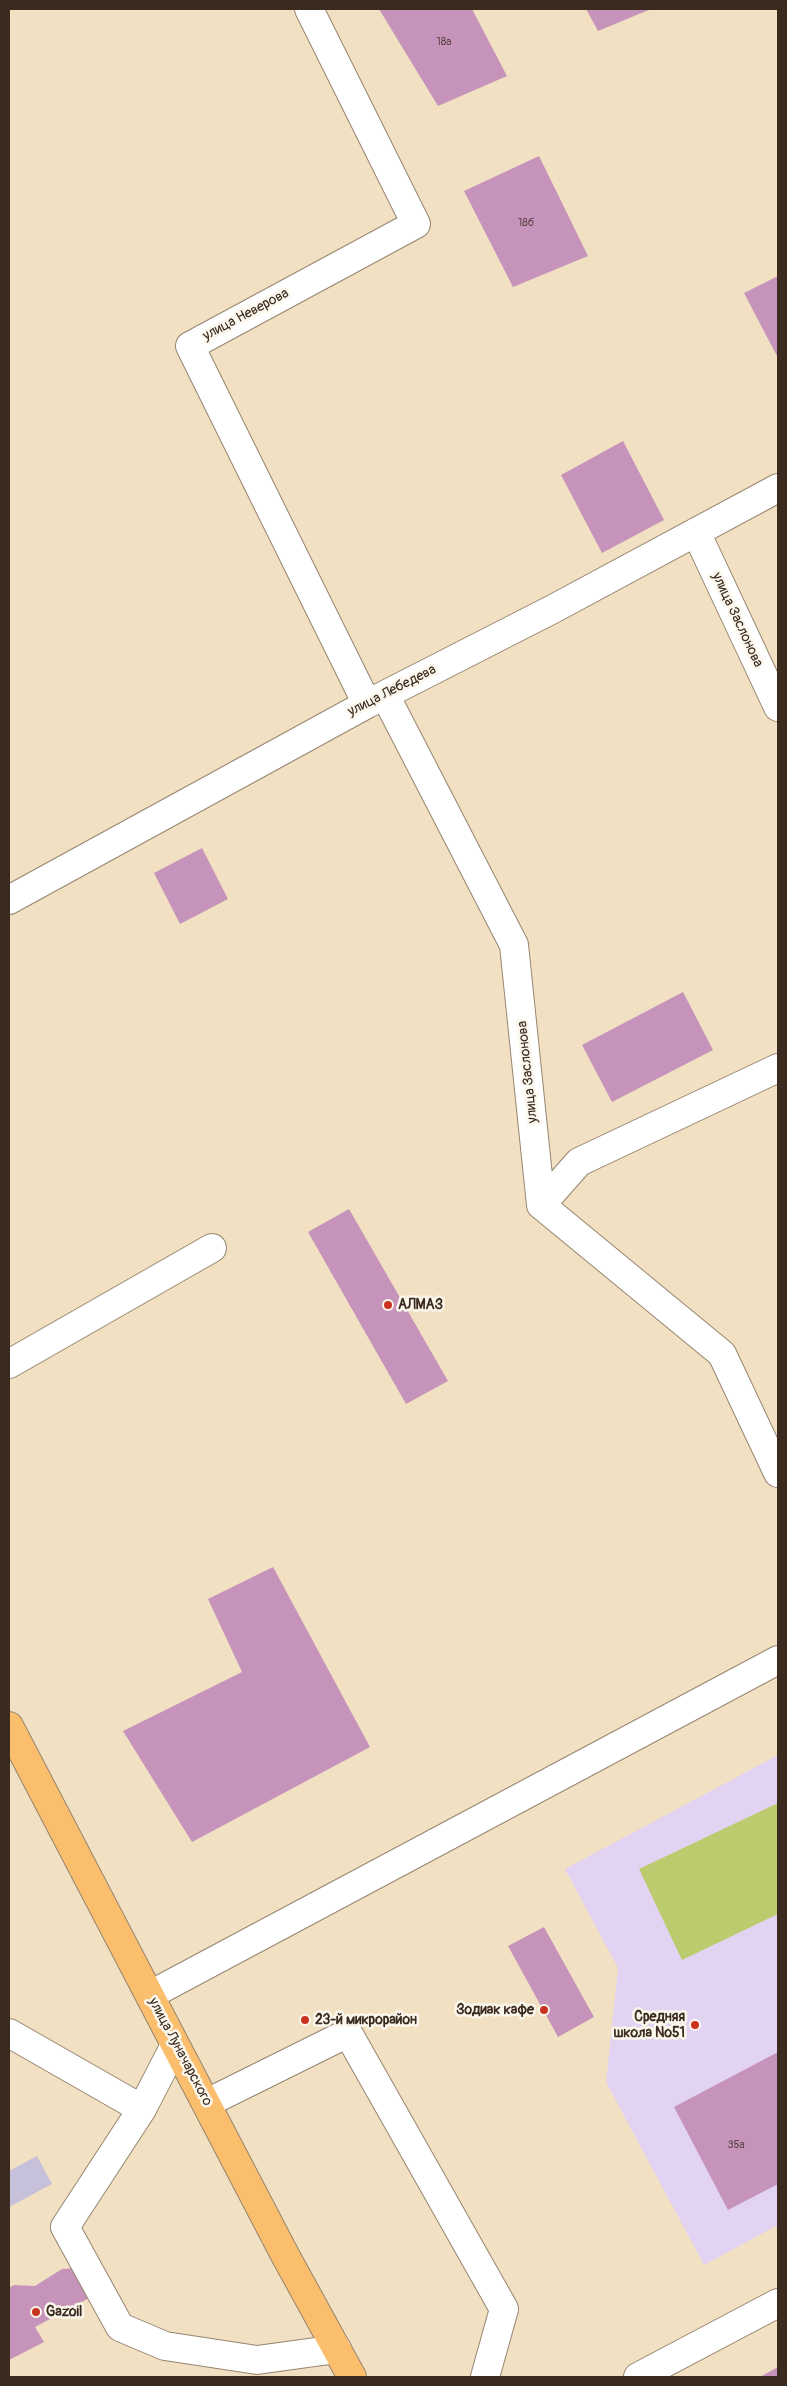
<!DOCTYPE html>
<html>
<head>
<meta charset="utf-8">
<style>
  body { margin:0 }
  #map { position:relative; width:787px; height:2386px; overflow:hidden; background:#f1e0c2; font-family:Pangolin,sans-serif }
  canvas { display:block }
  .frame { position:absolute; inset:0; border:10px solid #3b2a1e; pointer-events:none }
</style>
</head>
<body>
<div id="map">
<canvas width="787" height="2386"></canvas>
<div class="frame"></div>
</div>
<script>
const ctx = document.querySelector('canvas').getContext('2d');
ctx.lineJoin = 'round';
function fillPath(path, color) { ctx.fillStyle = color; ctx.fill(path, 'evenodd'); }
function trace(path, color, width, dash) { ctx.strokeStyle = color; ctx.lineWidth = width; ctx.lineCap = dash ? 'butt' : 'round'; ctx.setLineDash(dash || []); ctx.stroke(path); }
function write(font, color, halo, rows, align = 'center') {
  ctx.font = font + ' Pangolin,sans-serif'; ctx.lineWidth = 5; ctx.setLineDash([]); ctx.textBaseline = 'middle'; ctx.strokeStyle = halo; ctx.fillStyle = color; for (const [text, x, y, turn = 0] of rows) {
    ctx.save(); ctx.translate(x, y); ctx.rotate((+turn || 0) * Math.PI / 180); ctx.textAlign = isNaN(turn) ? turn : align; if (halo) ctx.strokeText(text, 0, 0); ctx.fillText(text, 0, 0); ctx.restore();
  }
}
fillPath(new Path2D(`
  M778,1755V2225L704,2265L606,2082L618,1968L565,1869Z`), '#e3d3f2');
fillPath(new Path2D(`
  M37,2156L52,2184L9,2207V2171Z`), '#c6c0da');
fillPath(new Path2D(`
  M778,1803V1914L682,1960L639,1869Z`), '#bccb6d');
fillPath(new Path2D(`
  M379,9H472L507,76L438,106Z
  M586,9H651L598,31Z
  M539,156L588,256L513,287L464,191Z
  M778,276V358L744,293Z
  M623,441L664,520L602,553L561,475Z
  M202,848L228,899L180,924L154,873Z
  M683,992L713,1050L612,1102L582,1045Z
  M349,1209L448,1381L406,1404L308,1232Z
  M273,1567L370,1747L192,1842L123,1731L242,1672L208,1599Z
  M544,1927L594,2017L558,2037L508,1946Z
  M778,2052V2184L728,2210L674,2107Z
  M75,2268L91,2297L35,2327L44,2342L9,2360V2288L14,2285L35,2286L62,2269Z
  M778,2367V2377H760Z`), '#c694bb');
const minor = new Path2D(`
  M309,9L416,224L190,346L367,704
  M696,532L778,707
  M385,695L514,945L541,1205L579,1162L778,1068
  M9,900L367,704L553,609L778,488
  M541,1205L722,1354L778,1473
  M9,1364L212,1248
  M150,1995L778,1660
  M9,2033L142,2109
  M175,2045L142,2109L65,2227L120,2327L165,2346L257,2360L337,2349
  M207,2103L348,2033L504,2309L485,2377
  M638,2377L778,2303`);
const major = new Path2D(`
  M9,1726L285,2255L352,2377`);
trace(minor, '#968570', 30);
trace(major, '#968570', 30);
trace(minor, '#fff', 28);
trace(major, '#fabe6d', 28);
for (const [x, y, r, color] of [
  [388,1305,5,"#c8321e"],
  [544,2010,5,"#c8321e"],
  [305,2020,5,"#c8321e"],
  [695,2025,5,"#c8321e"],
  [36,2312,5,"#c8321e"]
]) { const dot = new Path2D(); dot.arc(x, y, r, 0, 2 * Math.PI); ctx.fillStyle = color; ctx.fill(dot); trace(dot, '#fbf7ec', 2); }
write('11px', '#5e4445', null, [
  ["18а",444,42],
  ["18б",526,223],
  ["35а",736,2145]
]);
write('14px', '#3b2a1e', '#fbf7ec', [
  ["улица Неверова",246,315,-28],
  ["улица Заслонова",737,620,65],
  ["улица Лебедева",392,691,-27],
  ["улица Заслонова",528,1072,-96],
  ["улица Луначарского",180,2052,62]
]);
write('bold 14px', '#3b2a1e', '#fbf7ec', [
  ["АЛМАЗ",398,1305],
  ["Зодиак кафе",534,2010,"right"],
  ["Средняя",685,2017,"right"],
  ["школа №51",685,2033,"right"],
  ["23-й микрорайон",315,2020],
  ["Gazoil",46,2312]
], 'left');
</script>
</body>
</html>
